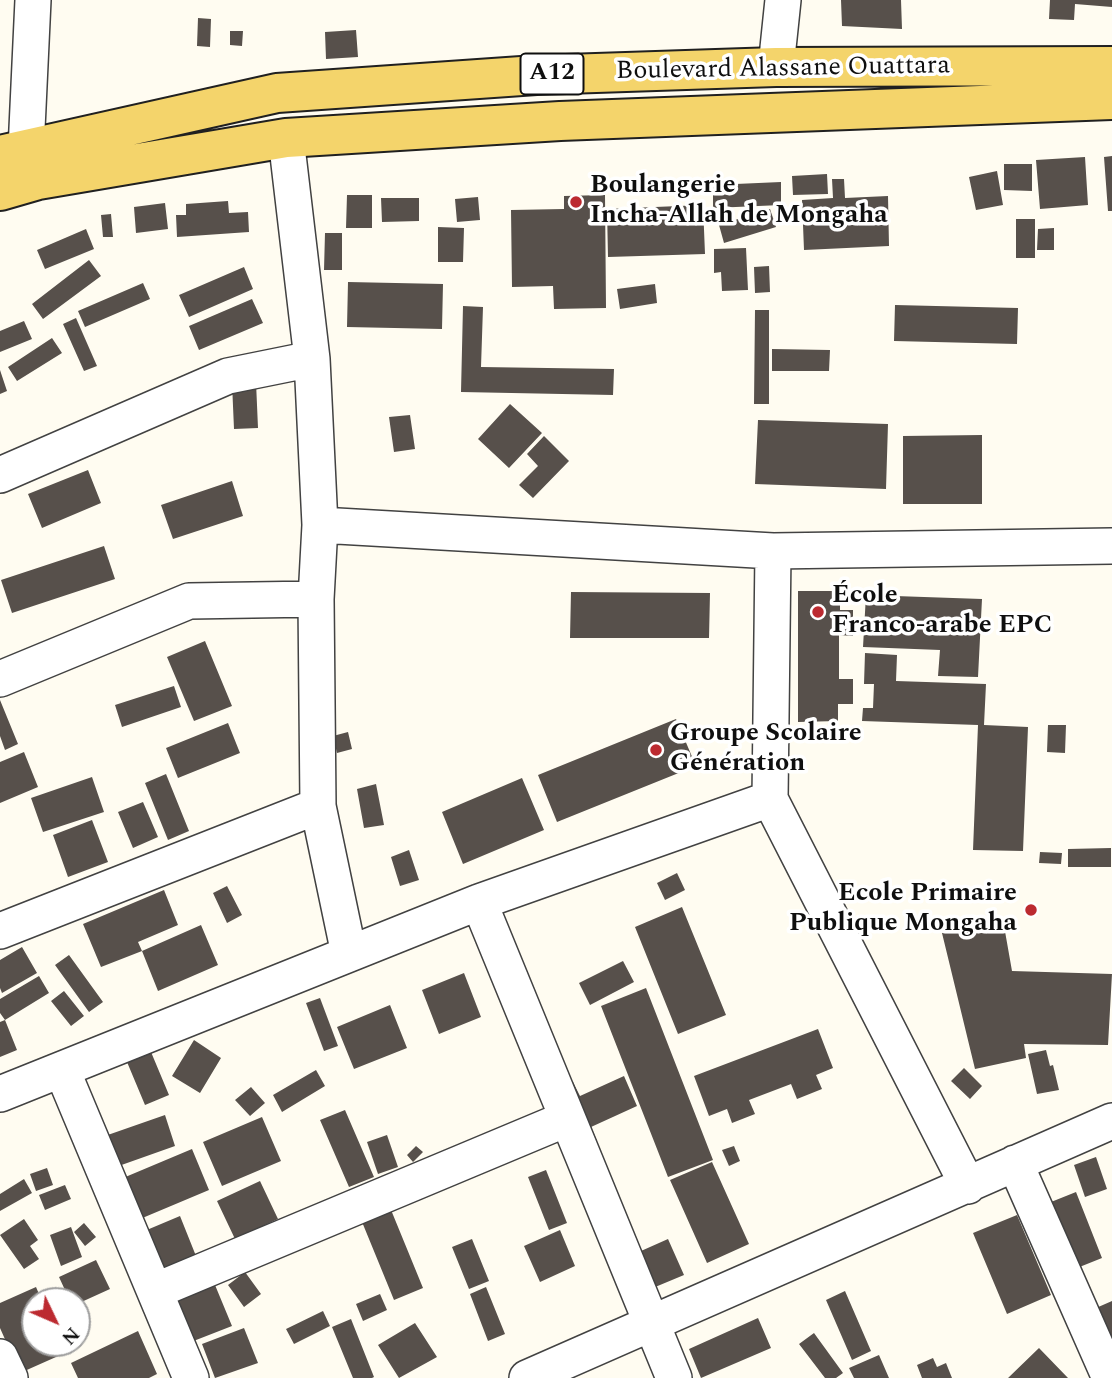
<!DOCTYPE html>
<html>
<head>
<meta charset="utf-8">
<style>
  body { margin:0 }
  #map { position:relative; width:1112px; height:1378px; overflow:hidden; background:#fffcf1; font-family:Spectral,serif }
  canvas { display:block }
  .north { position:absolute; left:21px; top:1287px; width:70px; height:70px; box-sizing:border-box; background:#fff; border:2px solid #9f9f9f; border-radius:50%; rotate:134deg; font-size:19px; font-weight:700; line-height:28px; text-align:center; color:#0f0f0f }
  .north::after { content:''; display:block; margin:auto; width:24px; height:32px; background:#bc2a30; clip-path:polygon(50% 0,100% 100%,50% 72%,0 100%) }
</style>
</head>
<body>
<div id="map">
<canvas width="1112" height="1378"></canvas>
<div class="north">N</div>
</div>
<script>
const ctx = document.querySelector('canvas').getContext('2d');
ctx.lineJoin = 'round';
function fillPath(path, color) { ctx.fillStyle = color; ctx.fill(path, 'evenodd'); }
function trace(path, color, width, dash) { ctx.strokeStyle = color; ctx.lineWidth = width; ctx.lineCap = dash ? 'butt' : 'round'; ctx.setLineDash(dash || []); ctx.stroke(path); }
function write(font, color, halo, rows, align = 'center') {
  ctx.font = font + ' Spectral,serif'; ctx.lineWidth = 7; ctx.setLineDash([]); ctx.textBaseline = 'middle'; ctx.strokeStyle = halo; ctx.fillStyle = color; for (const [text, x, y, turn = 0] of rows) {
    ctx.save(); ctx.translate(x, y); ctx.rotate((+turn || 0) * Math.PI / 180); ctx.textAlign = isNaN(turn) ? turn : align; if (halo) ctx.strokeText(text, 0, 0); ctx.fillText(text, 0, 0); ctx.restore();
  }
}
fillPath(new Path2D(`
  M841,0H901L902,29L842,26Z
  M1050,0H1112V7L1075,4L1074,20L1049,19Z
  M198,18L211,19L210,47L197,46Z
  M356,30L358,57L326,59L325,32Z
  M230,31H243L242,46L230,45Z
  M1112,156V211H1108L1104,157Z
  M1085,157L1088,205L1040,209L1036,160Z
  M1004,164H1032V191L1004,190Z
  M997,171L1003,205L976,210L969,177Z
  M827,174L828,194L793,195L792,176Z
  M832,179H844L845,198L888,196L889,246L804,250L802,200L833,198Z
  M781,182V205L713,208V185Z
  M347,195H372V228H346Z
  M605,195L606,308L554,309L553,286L512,287L511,210L564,209V196Z
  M478,197L480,220L457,222L455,199Z
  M381,198H419V221L382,222Z
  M228,201L229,213L248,212L249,232L177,237L176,215H186V204Z
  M165,203L168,229L136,233L134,207Z
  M703,205L705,254L608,257L607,209Z
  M770,209L776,227L724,243L719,225Z
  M111,214L113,237H103L101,215Z
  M1016,219H1035V258H1016Z
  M438,227L464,228L463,262H438Z
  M1054,228V250H1037L1038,229Z
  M86,229L94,249L45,269L37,250Z
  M325,233H342V270H324Z
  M746,248L748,290L722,291L721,272L714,273V249Z
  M89,260L101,276L43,319L32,304Z
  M769,266L770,292L755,293L754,267Z
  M244,267L253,289L189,317L179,295Z
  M348,282L443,284L442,329L347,327Z
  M143,283L150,299L85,327L78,311Z
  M655,284L657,303L620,309L617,289Z
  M252,299L263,323L199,350L189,326Z
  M895,305L1018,308L1017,344L894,341Z
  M463,306L483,307L481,367L614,369L613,395L461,392Z
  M755,310H769V404H754Z
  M76,318L97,366L84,371L63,324Z
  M24,321L32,339L0,352V331Z
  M52,338L62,353L17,381L8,367Z
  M772,349L830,350L829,371H772Z
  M0,370L7,391L0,394Z
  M256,382L258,428L234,429L232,383Z
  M510,404L542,433L509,468L478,439Z
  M410,415L415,449L394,452L389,417Z
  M758,420L888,424L886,489L755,484Z
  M982,435V504H903V436Z
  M544,436L569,461L533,498L519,485L538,466L527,454Z
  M88,470L101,503L42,528L28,494Z
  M232,481L243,516L173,539L161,505Z
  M104,546L115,579L12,613L1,580Z
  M798,591H840V610H853V636L839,635V679H853V704H838V721L798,722Z
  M571,592L710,593L709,638H570Z
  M866,595L982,599L978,677L938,676L940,650L863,647Z
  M205,641L232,706L194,721L167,657Z
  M865,653L897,655L896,681L986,684L984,725L1028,727L1023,851L973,850L978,725L862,721L863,708H873L874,684H864Z
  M174,686L181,707L122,727L115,705Z
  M0,700L18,744L5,750L0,736Z
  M676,719L696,766L557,822L538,775Z
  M228,723L240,753L178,778L166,748Z
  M1048,725H1066L1065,753L1047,752Z
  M348,732L352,749L337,753L333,736Z
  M24,752L38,787L0,803V762Z
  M166,774L189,831L168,840L145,783Z
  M92,777L104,812L43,832L31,798Z
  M522,778L544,830L463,864L442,812Z
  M376,784L384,825L364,828L357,789Z
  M143,802L158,837L133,848L118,812Z
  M92,820L108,862L68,877L53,835Z
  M1111,848V867H1068V849Z
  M409,850L419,880L400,886L391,857Z
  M1040,852L1062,853L1061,864L1039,863Z
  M677,873L685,890L665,900L657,883Z
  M227,886L242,915L227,923L213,893Z
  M164,890L178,925L138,942L142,951L101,967L83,924Z
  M682,907L726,1015L678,1034L635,927Z
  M1003,920L1012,971L1112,974L1108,1045L1024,1044L1026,1058L975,1069L942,933Z
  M201,925L218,965L158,991L142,951Z
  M22,947L37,973L2,993L0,988V960Z
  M69,955L103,1002L89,1012L55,965Z
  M623,961L634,982L590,1005L579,983Z
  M464,973L481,1017L439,1034L422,990Z
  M39,976L49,993L5,1020L0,1013V999Z
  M646,988L713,1160L668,1177L601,1006Z
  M64,991L84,1016L71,1026L51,1001Z
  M320,998L338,1046L324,1051L306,1003Z
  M390,1005L407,1048L354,1069L337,1027Z
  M5,1020L17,1050L0,1057V1022Z
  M818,1029L833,1068L816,1075L822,1089L797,1099L791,1084L749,1100L755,1114L732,1123L727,1109L709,1116L694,1076Z
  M194,1040L221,1058L200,1093L172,1076Z
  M1046,1050L1050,1066L1053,1065L1059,1090L1037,1094L1028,1054Z
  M151,1052L169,1095L145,1105L127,1062Z
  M964,1068L982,1086L970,1099L951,1081Z
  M316,1070L325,1086L282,1112L273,1095Z
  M624,1076L637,1106L591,1127L597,1141L581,1148L562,1087L573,1082L580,1096Z
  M251,1087L265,1103L250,1116L235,1100Z
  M345,1110L374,1177L349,1187L320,1120Z
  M165,1115L175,1146L113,1168L102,1137Z
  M262,1117L281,1161L222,1186L203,1142Z
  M387,1135L398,1167L378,1174L367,1142Z
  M416,1146L423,1152L413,1162L407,1155Z
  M734,1146L740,1161L729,1166L722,1150Z
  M192,1149L209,1190L140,1219L123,1178Z
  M1096,1157L1107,1189L1085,1197L1074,1165Z
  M712,1162L749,1244L707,1263L670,1180Z
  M47,1168L53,1185L36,1191L30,1174Z
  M546,1170L567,1223L549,1230L528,1177Z
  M24,1179L32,1193L0,1211V1194Z
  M260,1181L278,1219L235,1239L217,1201Z
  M65,1185L71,1199L45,1210L39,1195Z
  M1076,1192L1102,1258L1072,1270L1046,1204Z
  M389,1205L423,1288L394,1300L360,1217Z
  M1017,1215L1051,1295L1007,1314L973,1233Z
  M180,1216L196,1256L159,1272L142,1232Z
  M24,1219L38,1240L30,1246L39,1259L24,1269L0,1235Z
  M84,1223L96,1237L85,1246L74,1232Z
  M71,1227L82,1257L61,1266L50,1235Z
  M560,1230L575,1266L540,1282L524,1246Z
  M472,1239L489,1281L469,1289L452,1247Z
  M668,1239L684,1275L648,1290L632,1255Z
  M96,1260L110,1289L77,1304V1301H70L59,1277Z
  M245,1272L261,1294L244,1307L228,1285Z
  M215,1285L232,1326L191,1342L174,1301Z
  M36,1287L42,1301H35V1343H61L65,1353L20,1373L0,1328V1303Z
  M486,1287L505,1334L488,1341L470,1294Z
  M60,1289L65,1301H45L43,1297Z
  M845,1291L871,1351L852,1360L826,1300Z
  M380,1294L387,1310L363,1321L356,1304Z
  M1112,1301V1341L1096,1308Z
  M323,1311L330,1326L294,1344L286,1329Z
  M758,1318L771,1348L701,1378L689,1349Z
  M351,1319L374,1377L372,1378H353L332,1327Z
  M415,1323L437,1357L399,1378L378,1345Z
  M244,1328L258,1363L215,1378L202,1344Z
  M138,1331L157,1374L149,1378H78L71,1363Z
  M814,1333L843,1373L836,1378H825L799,1344Z
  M1039,1348L1068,1378H1008Z
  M879,1355L889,1378H854L849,1368Z
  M933,1358L937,1367L946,1363L952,1378H922L917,1365Z`), '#57504b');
const street = new Path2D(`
  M776,67L783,0
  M286,138L312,359L320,525L316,599L318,806L349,954
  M26,150L33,0
  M0,475L228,376L312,359
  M320,525L773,551L1112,546
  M773,551L770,799L968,1186
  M0,679L189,601L316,599
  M479,902L674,1378
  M0,931L318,806
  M62,1070L191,1378
  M0,1094L479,902L770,799
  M1015,1163L1110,1378
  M155,1291L566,1119
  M0,1357L10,1378
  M527,1378L1112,1121`);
const primary = new Path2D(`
  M0,155L277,93L536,75L776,67L1112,66
  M0,191L38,180L286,138L560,121L1112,100`);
trace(street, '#424242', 38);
trace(primary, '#202020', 42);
trace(street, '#fff', 35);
trace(primary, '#f4d46b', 38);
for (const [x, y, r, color] of [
  [576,202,7,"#bc2a30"],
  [818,612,7,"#bc2a30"],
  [656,750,7,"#bc2a30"],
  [1031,910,7,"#bc2a30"]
]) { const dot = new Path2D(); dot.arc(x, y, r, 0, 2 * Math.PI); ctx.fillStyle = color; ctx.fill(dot); trace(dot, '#fff', 2.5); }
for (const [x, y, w] of [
  [552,74,63]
]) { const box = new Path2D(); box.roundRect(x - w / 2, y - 20.5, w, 41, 5); ctx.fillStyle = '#fff'; ctx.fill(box); trace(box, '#0f0f0f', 2); }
write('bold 24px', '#0f0f0f', null, [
  ["A12",552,74]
]);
write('26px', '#0f0f0f', '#fff', [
  ["Boulevard Alassane Ouattara",783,70,-1]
]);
write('bold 26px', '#0f0f0f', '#fff', [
  ["Boulangerie",590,187],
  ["Incha-Allah de Mongaha",590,217],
  ["École",832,597],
  ["Franco-arabe EPC",832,627],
  ["Groupe Scolaire",670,735],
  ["Génération",670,765],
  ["Ecole Primaire",1017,895,"right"],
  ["Publique Mongaha",1017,925,"right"]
], 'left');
</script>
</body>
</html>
